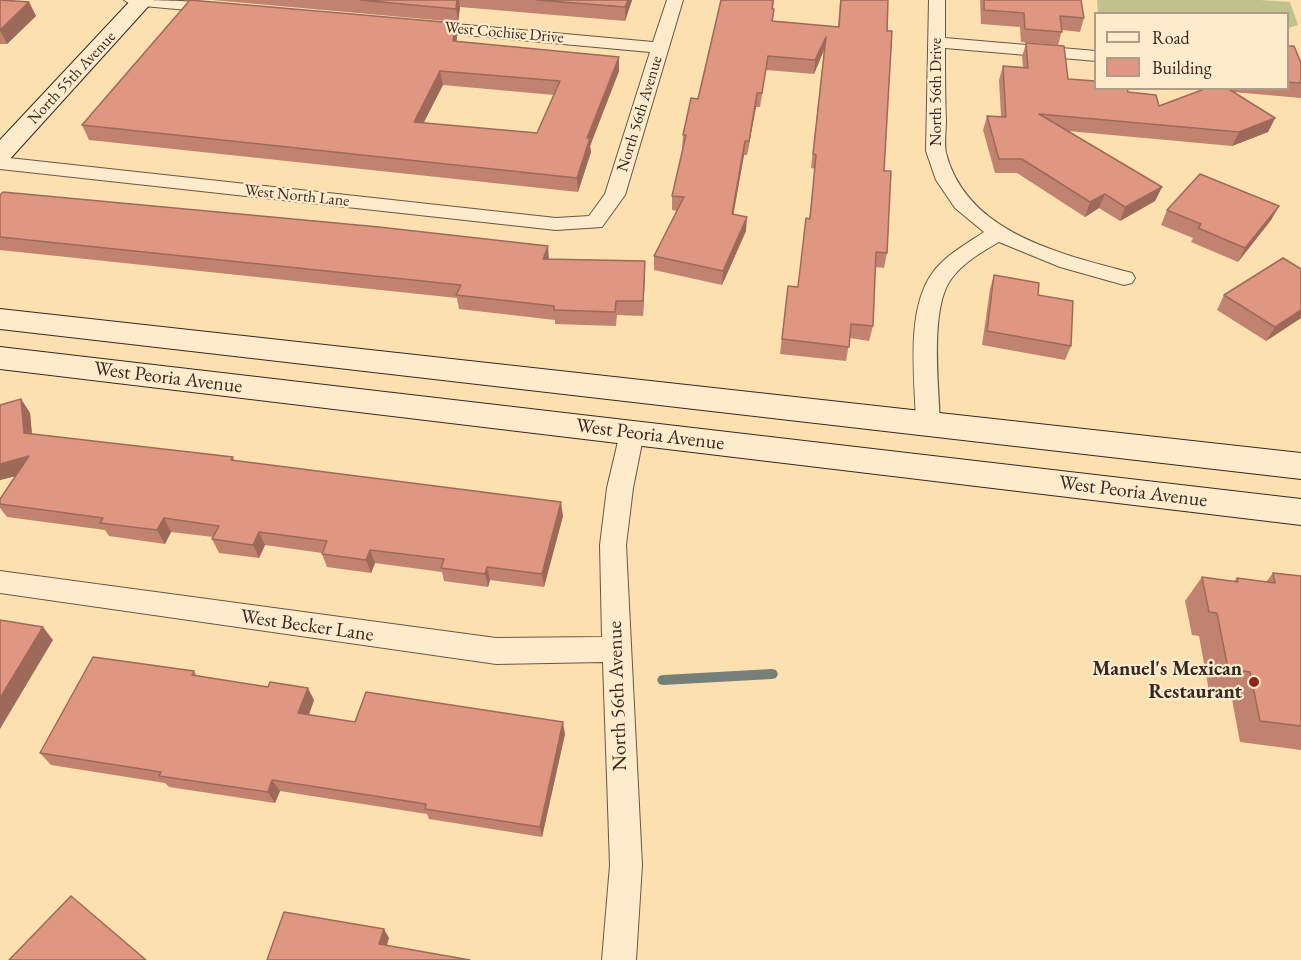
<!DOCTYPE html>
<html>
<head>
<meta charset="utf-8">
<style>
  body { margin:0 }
  #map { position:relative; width:1301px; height:960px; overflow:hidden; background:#fce0b0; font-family:"EB Garamond",serif }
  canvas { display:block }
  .legend { position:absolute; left:1094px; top:12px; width:195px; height:78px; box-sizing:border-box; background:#fdebcc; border:2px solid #ad9d88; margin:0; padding:8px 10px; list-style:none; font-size:18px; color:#342922 }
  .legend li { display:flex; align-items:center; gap:12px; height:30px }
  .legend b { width:30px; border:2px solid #ad9d88 }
</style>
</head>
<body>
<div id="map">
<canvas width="1301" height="960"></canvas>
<ul class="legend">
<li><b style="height:8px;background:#fdebcc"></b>Road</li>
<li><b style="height:16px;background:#e09781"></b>Building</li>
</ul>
</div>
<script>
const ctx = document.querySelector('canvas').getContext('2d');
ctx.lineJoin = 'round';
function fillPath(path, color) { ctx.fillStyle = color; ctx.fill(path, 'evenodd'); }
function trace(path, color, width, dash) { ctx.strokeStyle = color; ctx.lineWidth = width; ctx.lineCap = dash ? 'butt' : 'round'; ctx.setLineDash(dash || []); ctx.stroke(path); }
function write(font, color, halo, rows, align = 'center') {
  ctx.font = font + ' "EB Garamond",serif'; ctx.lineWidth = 4.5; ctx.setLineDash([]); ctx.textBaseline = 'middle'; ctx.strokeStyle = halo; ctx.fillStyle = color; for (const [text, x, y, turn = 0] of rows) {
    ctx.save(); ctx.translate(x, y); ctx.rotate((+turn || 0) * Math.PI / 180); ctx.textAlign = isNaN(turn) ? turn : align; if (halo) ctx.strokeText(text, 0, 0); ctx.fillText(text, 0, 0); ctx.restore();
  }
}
fillPath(new Path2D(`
  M1097,0H1260L1290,2L1298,25L1288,28V14L1098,13Z`), '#c0c28b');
fillPath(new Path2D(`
  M772,669L776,670L778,674L776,678L772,679L663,685L659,684L657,680L659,676L663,675Z`), '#758178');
const street = new Path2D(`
  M124,0C142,0 220,0 229,8L221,13L132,5Z
  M667,0H683L625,195L602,227L556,230L0,169V157L556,218L589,216L605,194L650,52L422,31L416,30L414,26L416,22L422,21L653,42Z
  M929,0H945V38L1096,51V61L945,48C945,72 945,97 946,121C946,131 944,143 946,153C967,234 1062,254 1132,273L1135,278L1132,283L1124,285L1060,267L999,242C982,252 964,262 952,278C929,307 939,386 940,423L937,429L928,432L919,429L916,423C915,378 905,310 933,272C946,255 966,244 984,232L955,208L936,180L926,151Z
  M632,424L641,426L644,433L633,488L626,545L642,865L636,960H602L610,865L603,662L496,664L0,593V571L496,638L602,637L600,545L607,488L620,433L623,426Z`);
const secondary = new Path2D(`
  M131,0H154L9,160L0,163V140Z
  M0,309L1301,453V479L0,329Z
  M0,347L1301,499V525L0,369Z`);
trace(street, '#665746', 2);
trace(secondary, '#342922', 2);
fillPath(street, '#fdebcc');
fillPath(secondary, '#fdebcc');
fillPath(new Path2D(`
  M0,0L29,2L36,16L7,44H0Z
  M212,0H632L625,21L460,7L458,22Z
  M721,0H774L773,9H774L773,21L838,27L840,0H888L884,171L887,253L884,268L875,267L873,326L869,341L850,338L846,361L780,354L788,286L798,287L809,219L815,169L811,168L824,50L814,74L766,70L760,107H756L747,155H744L733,214L746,231L722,285L654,270V256L677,211L672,210V196L683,149H682L683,135L698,99Z
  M980,0H1081L1084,18L1080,32L1062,30L1058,45L1021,42L1020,27L981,24Z
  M457,37L456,41L619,57V71L590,146L591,152L578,192L89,140L82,125ZM443,85L554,95L537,133L423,123Z
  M1026,43L1068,79L1128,92L1159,106L1232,91L1231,88H1287V46L1301,63V98L1233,92L1275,118L1268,132L1232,146L1068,131L1162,187L1155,201L1120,221L1099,208L1085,217L1017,173H995L983,130L987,116H1001L999,80L1003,66L1023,67L1022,57Z
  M0,195L549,259L645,261L643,316L617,315L616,326L555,324V320L459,309L457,298L0,250Z
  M1279,206L1271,220L1238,262L1191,242L1193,238L1161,225L1167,210Z
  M1301,269V318L1266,341L1217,310L1224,295Z
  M994,275L1071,346L1065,360L982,345L990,289Z
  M21,399L30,413L32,434L233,457L234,461L563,516L544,587L490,580L488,587L444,581L442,572L375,563L371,573L327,567L322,554V553L265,545L259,558L219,553L212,539L213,537L171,532L165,544L109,536L105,530L7,517L0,508V499L16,476L0,480V405Z
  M1273,573L1301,576V750L1240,742L1231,694L1209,691L1199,636L1192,635L1185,601L1202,577L1234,581L1237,578L1266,582Z
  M194,671L197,676L314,700L309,715L355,722L565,734L542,837L429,819L427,814L280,791L275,803L169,787L165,783L51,765L40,753Z`), '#c1826f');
fillPath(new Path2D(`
  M457,0H459L460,7L458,22L456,9Z
  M628,0H632L625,21V7Z
  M29,2L36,16L7,44L0,30Z
  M455,23L457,37L455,55L453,41Z
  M826,37L824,50L814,74L815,60Z
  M619,57V71L590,146L591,152L578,192L577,178L587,138Z
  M440,71L443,85L417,136L414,122Z
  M757,93L756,107L747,155L749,141Z
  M1275,118L1268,132L1232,146L1239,132Z
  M745,141L744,155L731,228L732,214Z
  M1162,187L1155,201L1120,221L1125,207Z
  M1105,194L1099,208L1085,217L1090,202Z
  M1279,206L1271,220L1238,262L1245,248Z
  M747,217L746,231L722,285L723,271Z
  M548,246L549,260L543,259Z
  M645,261V275L643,316V301Z
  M1301,310V318L1266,341L1275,327Z
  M21,399L30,413L33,447L24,433Z
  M29,456L39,470L0,480V464Z
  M561,502L563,516L544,587L542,574Z
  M164,518L171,532L165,544L157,530Z
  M259,532L265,545L259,558L253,545Z
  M370,550L375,563L371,573L366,560Z
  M487,567L490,580L488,587L485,574Z
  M43,627L53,640L0,729V698Z
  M308,688L314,700L305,725L298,713Z
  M563,722L565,734L542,837L540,827Z
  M272,780L280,791L275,803L268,792Z
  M384,929L389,938L385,953L379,944Z`), '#9d6a5a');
const building = new Path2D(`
  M0,0L29,2L0,30Z
  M190,0L455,23L453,41L619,57L587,138H590L577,178L82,125ZM440,71L560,81L537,133L414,122Z
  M360,0H457L456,9Z
  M537,0H628L625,7Z
  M721,0H773L772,9H774L772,21L839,27L841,0H888L887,31H892L884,171H891L887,253L876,252L873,326L851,324L849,347L782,339L788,286L798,287L806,218L810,219L816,155L813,154L826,37L815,60L768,56L762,93H757L749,141H745L732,214L747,217L723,271L654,256L684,197L672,196L686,135H683L691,98L698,99Z
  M984,0H1081L1084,18L1060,16L1062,32L1025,29L1024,13L984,10Z
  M1026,43L1064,46L1068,79L1095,81V88H1127L1128,92L1156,95L1159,106L1207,88H1227L1275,118L1239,132L1039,114L1162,187L1125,207L1105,194L1090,202L1022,159H999L987,116L1006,117L1003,66L1028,68Z
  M1287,46H1294L1301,63V83L1287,82Z
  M1200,174L1279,206L1245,248L1198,228L1201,224L1167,210Z
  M3,192L379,227L548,246L543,259L645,261L643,301H616L615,312L554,310V306L456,295L461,285L0,237V195Z
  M1283,258L1301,269V310L1275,327L1224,295Z
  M994,275L1039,283L1038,295L1073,301L1071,346L987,331Z
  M21,399L24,433L233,457L231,460L561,502L542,574L487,567L485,574L441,568L444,559L370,550L366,560L322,554L327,541L259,532L253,545L212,539L219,526L164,518L157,530L100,523L103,518L0,504V499L29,456L0,464V405Z
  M1273,573L1301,576V726L1260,721L1250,672L1228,669L1217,613L1209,612L1202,577L1238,582L1237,578L1275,583Z
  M0,620L43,627L0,698Z
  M93,657L194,671L192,675L268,687L270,682L308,688L298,713L355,722L366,692L563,722L540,827L425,809L426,804L272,780L268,792L159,776L161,772L40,753Z
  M71,896L146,960H9Z
  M284,912L384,929L379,944L470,960H267Z`);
fillPath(building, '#e09781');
trace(building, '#9d6a5a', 1.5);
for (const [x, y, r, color] of [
  [1254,682,6,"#8f2418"]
]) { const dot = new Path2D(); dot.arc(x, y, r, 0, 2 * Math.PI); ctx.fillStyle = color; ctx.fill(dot); trace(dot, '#fdebcc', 2); }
write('16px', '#342922', '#fdebcc', [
  ["West Cochise Drive",504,33,5],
  ["North 55th Avenue",72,78,-47],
  ["North 56th Drive",937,92,-90],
  ["North 56th Avenue",640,114,-73],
  ["West North Lane",297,196,6]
]);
write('20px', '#342922', '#fdebcc', [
  ["West Peoria Avenue",168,378,7],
  ["West Peoria Avenue",650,435,7],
  ["West Peoria Avenue",1133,492,7],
  ["West Becker Lane",307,626,8],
  ["North 56th Avenue",618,696,-92]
]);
write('bold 20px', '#342922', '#fdebcc', [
  ["Manuel's Mexican",1242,670],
  ["Restaurant",1242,693]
], 'right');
</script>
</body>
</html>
